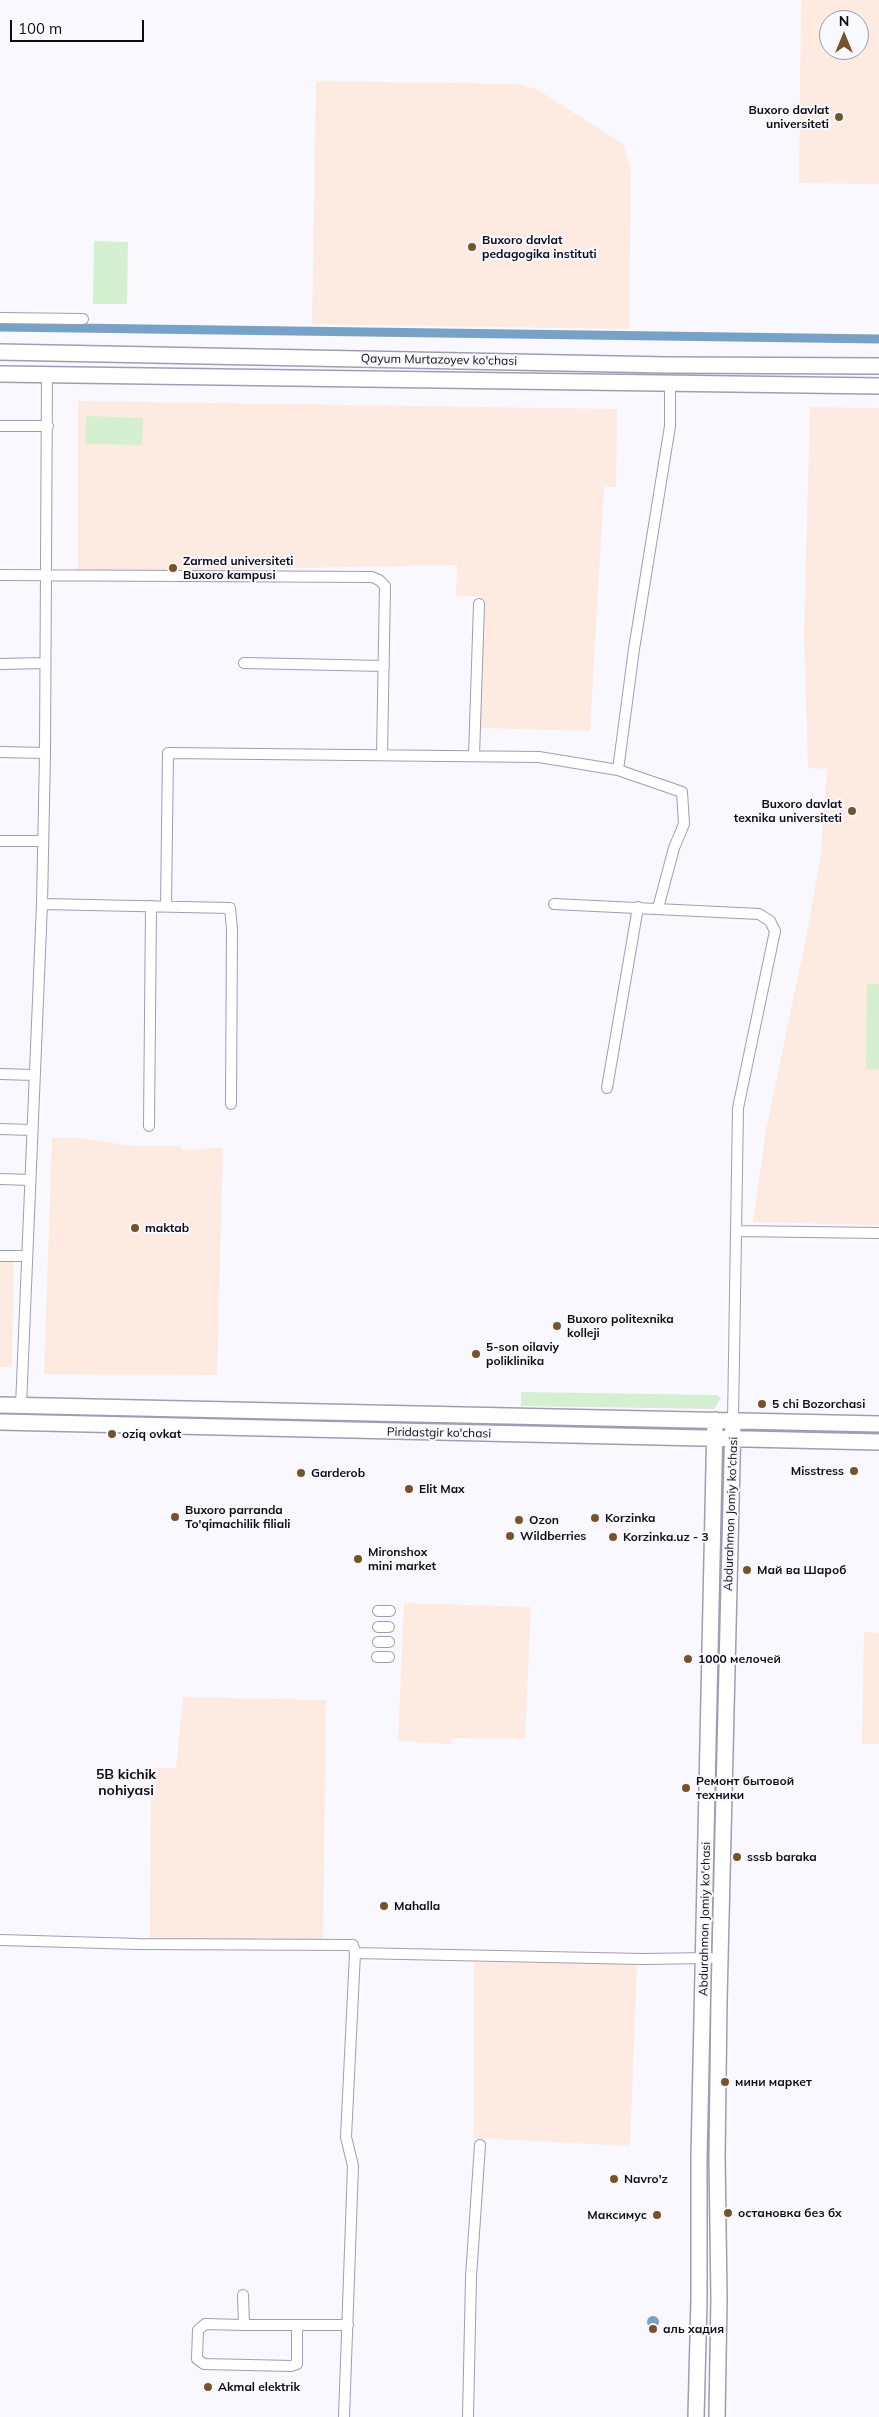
<!DOCTYPE html>
<html>
<head>
<meta charset="utf-8">
<style>
  body { margin:0 }
  #map { position:relative; width:879px; height:2417px; overflow:hidden; background:#f9f8fe; font-family:Mulish,sans-serif }
  canvas { display:block }
  .north { position:absolute; left:819px; top:10px; width:50px; height:50px; box-sizing:border-box; background:#f9f8fe; border:1px solid #9b9aa1; border-radius:50%; rotate:0deg; font-size:14px; font-weight:700; line-height:20px; text-align:center; color:#0f0c16 }
  .north::after { content:''; display:block; margin:auto; width:18px; height:22px; background:#75542b; clip-path:polygon(50% 0,100% 100%,50% 72%,0 100%) }
  .scale { position:absolute; left:10px; top:20px; width:134px; height:22px; box-sizing:border-box; border:2px solid #0f0c16; border-top:0; padding-left:6px; font-size:15px; line-height:18px; white-space:nowrap; color:#0f0c16; -webkit-text-stroke:4px #f9f8fe; paint-order:stroke }
</style>
</head>
<body>
<div id="map">
<canvas width="879" height="2417"></canvas>
<div class="north">N</div>
<div class="scale">100 m</div>
</div>
<script>
const ctx = document.querySelector('canvas').getContext('2d');
ctx.lineJoin = 'round';
function fillPath(path, color) { ctx.fillStyle = color; ctx.fill(path, 'evenodd'); }
function trace(path, color, width, dash) { ctx.strokeStyle = color; ctx.lineWidth = width; ctx.lineCap = dash ? 'butt' : 'round'; ctx.setLineDash(dash || []); ctx.stroke(path); }
function write(font, color, halo, rows, align = 'center') {
  ctx.font = font + ' Mulish,sans-serif'; ctx.lineWidth = 4; ctx.setLineDash([]); ctx.textBaseline = 'middle'; ctx.strokeStyle = halo; ctx.fillStyle = color; for (const [text, x, y, turn = 0] of rows) {
    ctx.save(); ctx.translate(x, y); ctx.rotate((+turn || 0) * Math.PI / 180); ctx.textAlign = isNaN(turn) ? turn : align; if (halo) ctx.strokeText(text, 0, 0); ctx.fillText(text, 0, 0); ctx.restore();
  }
}
fillPath(new Path2D(`
  M801,0H879V184L799,183ZM829,20H859V50H829Z
  M316,81L518,84L538,90L623,144L631,169L629,329L312,324Z
  M78,401L617,409L616,487H604L590,731L480,728L481,597L456,596L457,565L78,572Z
  M810,407L879,408V1225L753,1222L766,1130L807,933L821,853L827,769L808,768L804,633Z
  M52,1138H82L131,1146H181L182,1150L223,1148L217,1375L44,1374Z
  M0,1261L14,1262L12,1367H0V1373Z
  M404,1603L531,1607L525,1739L452,1738L451,1744L398,1741Z
  M864,1632L879,1633V1744H862Z
  M183,1697L326,1700L323,1941L150,1938L151,1768H176Z
  M474,1962L637,1964L630,2146L474,2138Z`), '#fdebe1');
fillPath(new Path2D(`
  M94,241L128,242L127,304H93Z
  M86,416L143,418L142,445L85,444Z
  M867,984H879V1069H866Z
  M521,1392L717,1395L721,1398L714,1409L521,1406Z`), '#d5f0d1');
fillPath(new Path2D(`
  M647 2322a6 6 0 1 1 12 0a6 6 0 1 1-12 0Z`), '#77a2c6');
trace(new Path2D(`
  M0,327L879,339`), '#77a2c6', 9);
const street = new Path2D(`
  M0,318L83,319
  M0,426H48
  M0,575L372,577L379,580L385,586L382,755
  M244,663L384,666
  M0,664L45,663
  M0,752L45,753
  M474,756L479,604
  M618,770L634,649L670,426V383
  M0,841H43
  M42,904L230,908L232,929L231,1104
  M554,904L759,914L770,921L775,931L738,1108L733,1420
  M166,906L168,753L539,757L618,770L682,792L684,824L674,848L658,908
  M0,1074L34,1075
  M607,1088L638,907
  M149,1126L151,906
  M0,1129L32,1130
  M0,1179L30,1180
  M736,1231L879,1233
  M0,1256H27
  M21,1406L42,904L45,753L47,374
  M378,1611H390
  M378,1627H389
  M378,1642H389
  M377,1657H389
  M0,1940L138,1944L353,1945L355,1953L642,1959L710,1958
  M243,2295L244,2325H348
  M244,2325L205,2324L198,2330L197,2359L204,2364L291,2366L297,2364V2326
  M344,2417L353,2166L346,2137L355,1953
  M468,2417L471,2277L480,2145`);
const secondary = new Path2D(`
  M0,352L667,365L879,366
  M0,374L879,386
  M0,1405L879,1424
  M0,1422L879,1442
  M696,2417L699,2299V2157L715,1420
  M717,2417L719,2298L717,2157L719,2000L733,1420`);
trace(street, '#a39bb6', 12);
trace(secondary, '#a39bb6', 18);
trace(street, '#fff', 10);
trace(secondary, '#fff', 15);
for (const [x, y, r, color] of [
  [839,117,5,"#75542b"],
  [472,247,5,"#75542b"],
  [173,568,5,"#75542b"],
  [852,811,5,"#75542b"],
  [135,1228,5,"#75542b"],
  [557,1326,5,"#75542b"],
  [476,1354,5,"#75542b"],
  [762,1404,5,"#75542b"],
  [112,1434,5,"#75542b"],
  [854,1471,5,"#75542b"],
  [301,1473,5,"#75542b"],
  [409,1489,5,"#75542b"],
  [175,1517,5,"#75542b"],
  [595,1518,5,"#75542b"],
  [519,1520,5,"#75542b"],
  [510,1536,5,"#75542b"],
  [613,1537,5,"#75542b"],
  [358,1559,5,"#75542b"],
  [747,1570,5,"#75542b"],
  [688,1659,5,"#75542b"],
  [686,1788,5,"#75542b"],
  [737,1857,5,"#75542b"],
  [384,1906,5,"#75542b"],
  [725,2082,5,"#75542b"],
  [614,2179,5,"#75542b"],
  [728,2213,5,"#75542b"],
  [657,2215,5,"#75542b"],
  [653,2329,5,"#75542b"],
  [208,2387,5,"#75542b"]
]) { const dot = new Path2D(); dot.arc(x, y, r, 0, 2 * Math.PI); ctx.fillStyle = color; ctx.fill(dot); trace(dot, '#f9f8fe', 2); }
write('bold 12px', '#0f0c16', '#f9f8fe', [
  ["Buxoro davlat",829,110,"right"],
  ["universiteti",829,124,"right"],
  ["Buxoro davlat",482,240],
  ["pedagogika instituti",482,254],
  ["Zarmed universiteti",183,561],
  ["Buxoro kampusi",183,575],
  ["Buxoro davlat",842,804,"right"],
  ["texnika universiteti",842,818,"right"],
  ["maktab",145,1228],
  ["Buxoro politexnika",567,1319],
  ["kolleji",567,1333],
  ["5-son oilaviy",486,1347],
  ["poliklinika",486,1361],
  ["5 chi Bozorchasi",772,1404],
  ["oziq ovkat",122,1434],
  ["Misstress",844,1471,"right"],
  ["Garderob",311,1473],
  ["Elit Max",419,1489],
  ["Buxoro parranda",185,1510],
  ["To'qimachilik filiali",185,1524],
  ["Korzinka",605,1518],
  ["Ozon",529,1520],
  ["Wildberries",520,1536],
  ["Korzinka.uz - 3",623,1537],
  ["Mironshox",368,1552],
  ["mini market",368,1566],
  ["Май ва Шароб",757,1570],
  ["1000 мелочей",698,1659],
  ["Ремонт бытовой",696,1781],
  ["техники",696,1795],
  ["sssb baraka",747,1857],
  ["Mahalla",394,1906],
  ["мини маркет",735,2082],
  ["Navro'z",624,2179],
  ["остановка без бх",738,2213],
  ["Максимус",647,2215,"right"],
  ["аль хадия",663,2329],
  ["Akmal elektrik",218,2387]
], 'left');
write('12px', '#0f0c16', '#f9f8fe', [
  ["Qayum Murtazoyev ko'chasi",439,360,1],
  ["Piridastgir ko'chasi",439,1433,1],
  ["Abdurahmon Jomiy ko'chasi",731,1514,-88],
  ["Abdurahmon Jomiy ko'chasi",705,1919,-89]
]);
write('bold 14px', '#0f0c16', '#f9f8fe', [
  ["5B kichik",126,1775],
  ["nohiyasi",126,1791]
]);
</script>
</body>
</html>
